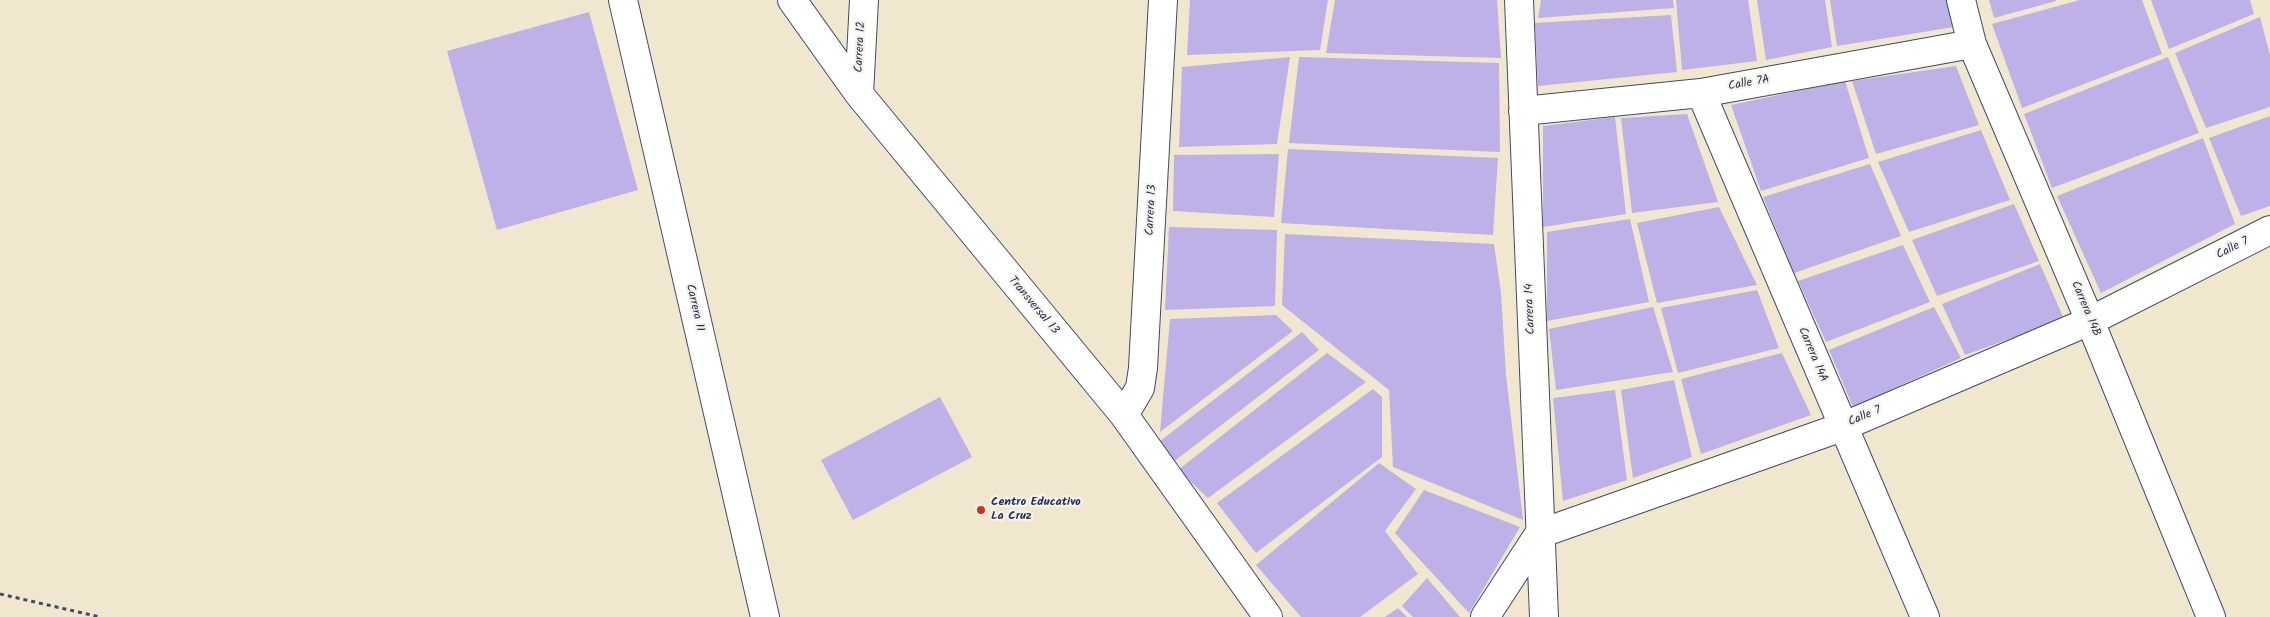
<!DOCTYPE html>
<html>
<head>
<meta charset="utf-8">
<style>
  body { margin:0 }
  canvas { display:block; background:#f1e7ce }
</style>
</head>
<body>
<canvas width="2270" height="617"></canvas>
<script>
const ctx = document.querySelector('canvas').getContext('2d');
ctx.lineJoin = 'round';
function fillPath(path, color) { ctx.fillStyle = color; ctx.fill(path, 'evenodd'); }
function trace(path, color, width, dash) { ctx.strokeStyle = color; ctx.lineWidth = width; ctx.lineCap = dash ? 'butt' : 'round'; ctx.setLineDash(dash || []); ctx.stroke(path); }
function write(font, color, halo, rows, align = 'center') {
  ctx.font = font + ' Kalam,sans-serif'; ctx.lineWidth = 4.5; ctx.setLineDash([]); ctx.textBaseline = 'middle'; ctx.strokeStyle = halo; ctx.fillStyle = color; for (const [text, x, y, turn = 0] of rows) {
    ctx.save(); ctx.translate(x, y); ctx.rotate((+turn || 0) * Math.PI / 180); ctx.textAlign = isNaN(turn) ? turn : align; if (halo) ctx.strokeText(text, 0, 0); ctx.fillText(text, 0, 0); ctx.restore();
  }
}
fillPath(new Path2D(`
  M1190,0H1328L1320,50L1187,55Z
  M1335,0H1497L1501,58L1326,53Z
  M1541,0H1673L1674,8L1538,18Z
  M1676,0H1748L1757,61L1682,70Z
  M1757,0H1825L1832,47L1766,60Z
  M1830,0H1948L1954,27L1837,46Z
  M1989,0H2056V1L1994,18Z
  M2080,0H2142L2162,54L2022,108L1992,24Z
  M2151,0H2250L2254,14L2169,49Z
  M589,12L638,190L497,230L447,51Z
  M1671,15L1677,72L1538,86L1535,23Z
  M2260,17L2270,55V107L2206,128L2175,53Z
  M1290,57L1277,144L1179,147L1182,67Z
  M1299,57L1499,63L1500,152L1289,143Z
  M2168,57L2199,133L2052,188L2024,114Z
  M1956,66L1979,125L1876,154L1852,81Z
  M1845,81L1869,158L1761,191L1731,105Z
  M1687,114L1718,202L1632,213L1621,118Z
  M2270,116V206L2241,216L2209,138Z
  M1615,117L1626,214L1543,227V126Z
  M1981,130L2010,200L1909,232L1878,162Z
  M2203,138L2235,224L2101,293L2057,196Z
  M1288,149L1498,158L1493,235L1281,223Z
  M1279,154L1274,217L1173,211L1174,155Z
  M1870,164L1901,236L1794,273L1763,197Z
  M2014,204L2039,261L1937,296L1912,240Z
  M1719,207L1757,285L1657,303L1637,223Z
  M1630,219L1649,302L1547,321V232Z
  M1169,227L1277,230L1275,306L1165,310Z
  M1285,234L1494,244L1501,293L1506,375L1523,520L1393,467L1389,390L1282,305Z
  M1903,245L1930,302L1826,342L1798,281Z
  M2040,264L2064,319L1965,355L1942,304Z
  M1757,290L1779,348L1678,373L1661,308Z
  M1653,307L1673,372L1556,390L1549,329Z
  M1934,307L1961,358L1853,407L1829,350Z
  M1276,315L1293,331L1160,432L1170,319Z
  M1302,332L1319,350L1172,463L1160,441Z
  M1327,353L1366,382L1208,498L1178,470Z
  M1782,353L1811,415L1701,454L1681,379Z
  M1674,380L1692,457L1633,478L1621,390Z
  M1373,389L1382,397V457L1256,553L1217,503Z
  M1615,390L1627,480L1563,501L1553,398Z
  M940,397L972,457L853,520L821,460Z
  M1379,463L1416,489L1385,531L1418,574L1360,617H1301L1256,565Z
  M1424,490L1520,527L1469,613L1395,533Z
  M1427,578L1460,617H1413L1402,606Z
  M1398,608L1407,617H1385Z`), '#bdb1e7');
const minor = new Path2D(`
  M623,0L765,617
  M792,0L859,94L1124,415L1268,617
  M1519,0L1544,617
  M1961,0L1972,44L2090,321L2211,617
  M1701,93L1925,617
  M859,94L864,0
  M1523,111L1701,93L1972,44
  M1124,415L1140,388L1143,368L1163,0
  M1485,617L1539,534L1842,427L2090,321L2270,230`);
trace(minor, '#3b4b6f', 30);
trace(new Path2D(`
  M0,594L100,617`), '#3b4b6f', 3, [4, 4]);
trace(minor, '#fff', 28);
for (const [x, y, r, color] of [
  [981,510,5,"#c8321e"]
]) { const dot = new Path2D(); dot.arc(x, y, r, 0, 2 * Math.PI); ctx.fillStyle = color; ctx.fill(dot); trace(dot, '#f7f3e8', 2); }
write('12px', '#1b2f5e', '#f7f3e8', [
  ["Carrera 12",861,47,-87],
  ["Calle 7A",1749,84,-10],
  ["Carrera 13",1152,210,-87],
  ["Calle 7",2233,249,-27],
  ["Transversal 13",1033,306,50],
  ["Carrera 11",694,308,77],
  ["Carrera 14",1531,309,-92],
  ["Carrera 14B",2085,309,67],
  ["Carrera 14A",1812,355,67],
  ["Calle 7",1865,417,-23]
]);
write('bold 12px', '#1b2f5e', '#f7f3e8', [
  ["Centro Educativo",991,503],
  ["La Cruz",991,517]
], 'left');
</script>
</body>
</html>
